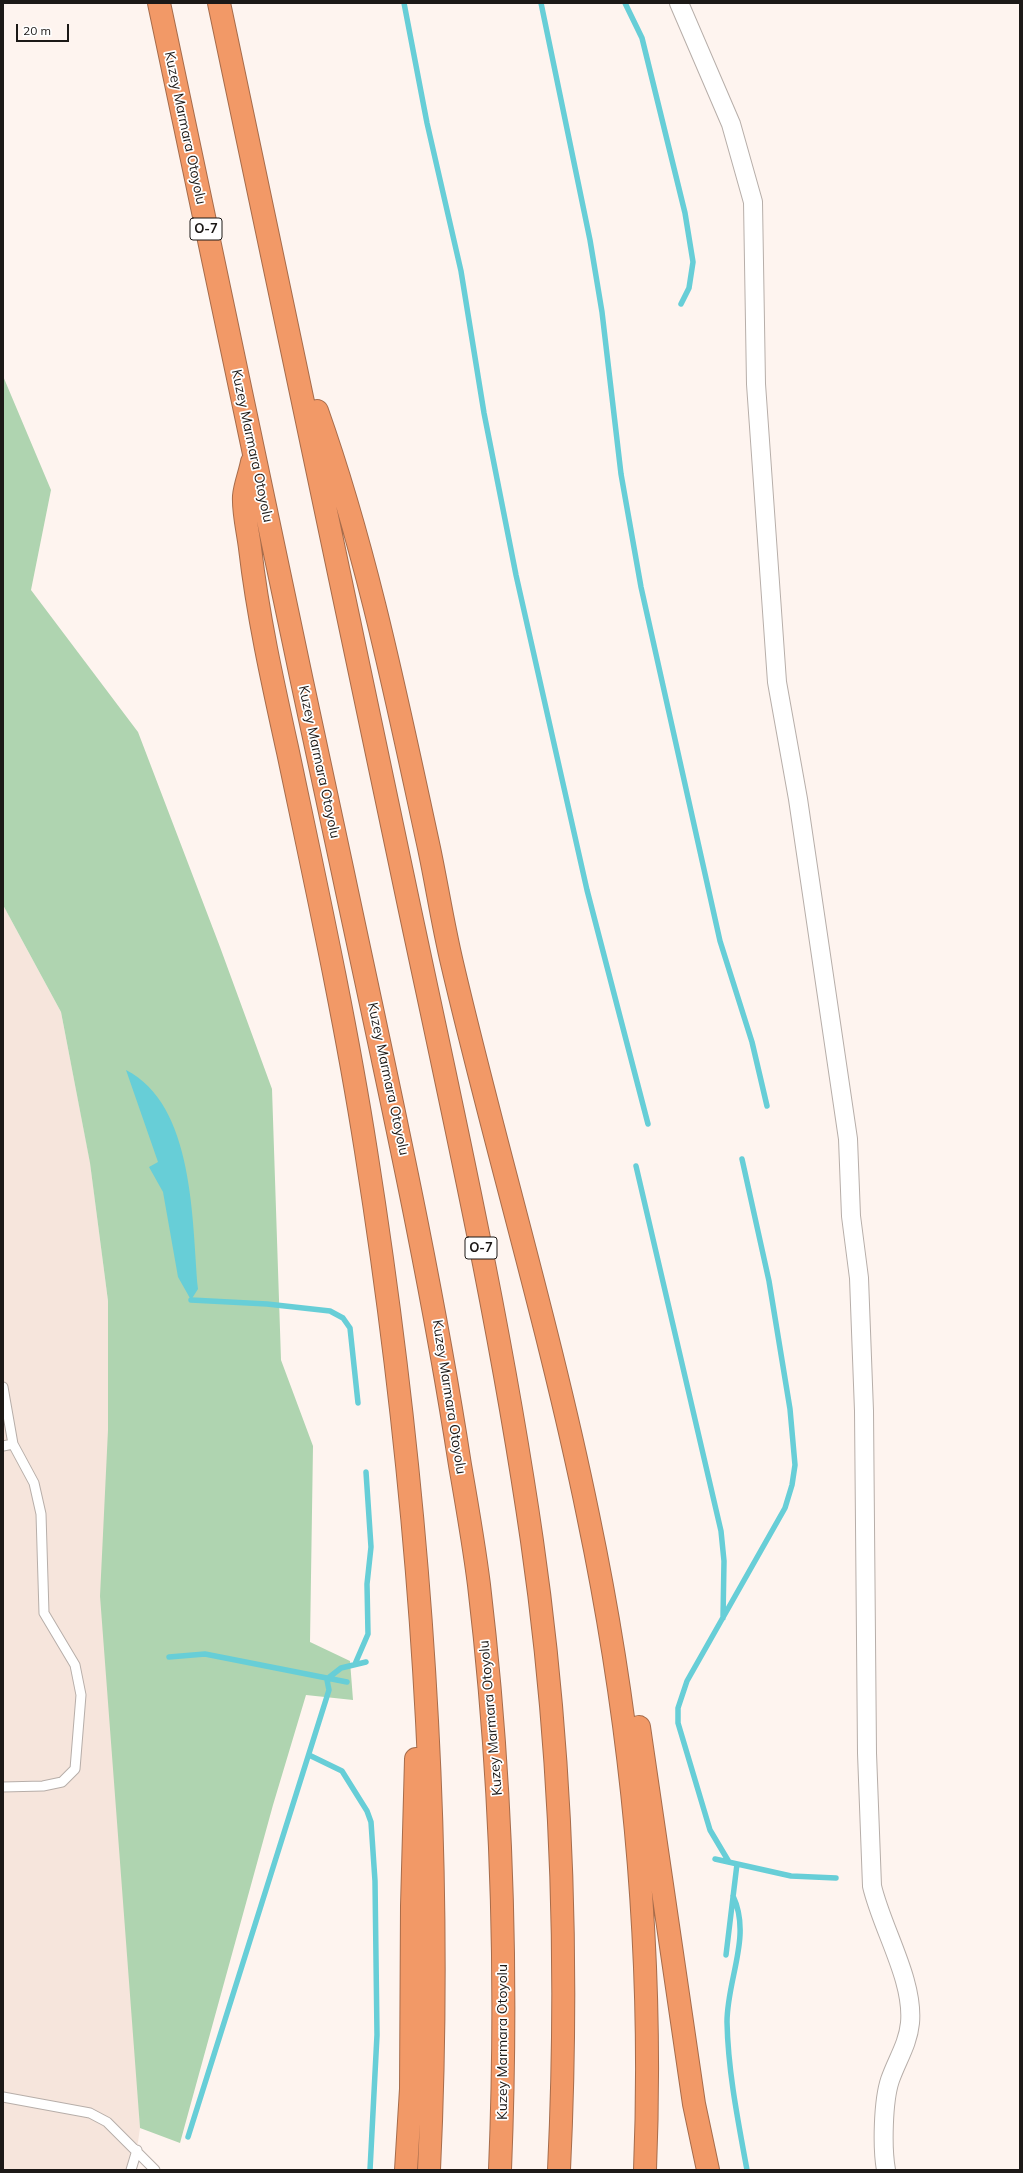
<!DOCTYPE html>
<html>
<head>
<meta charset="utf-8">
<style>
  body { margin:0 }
  #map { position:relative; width:1023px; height:2173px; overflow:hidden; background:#fef4ef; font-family:Mulish,sans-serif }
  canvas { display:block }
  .frame { position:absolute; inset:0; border:4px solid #1c1917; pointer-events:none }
  .scale { position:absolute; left:16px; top:24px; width:53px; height:18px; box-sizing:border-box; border:2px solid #1c1917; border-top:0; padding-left:5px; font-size:12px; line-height:14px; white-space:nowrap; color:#1c1917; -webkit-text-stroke:3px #fff; paint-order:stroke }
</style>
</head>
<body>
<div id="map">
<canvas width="1023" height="2173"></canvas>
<div class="frame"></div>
<div class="scale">20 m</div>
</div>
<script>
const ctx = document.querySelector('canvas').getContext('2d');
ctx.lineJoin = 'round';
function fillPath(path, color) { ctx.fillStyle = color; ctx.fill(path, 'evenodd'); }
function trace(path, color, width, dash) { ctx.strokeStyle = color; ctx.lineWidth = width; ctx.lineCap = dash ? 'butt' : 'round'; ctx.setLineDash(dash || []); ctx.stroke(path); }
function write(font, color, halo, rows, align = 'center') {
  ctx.font = font + ' Mulish,sans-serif'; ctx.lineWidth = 3.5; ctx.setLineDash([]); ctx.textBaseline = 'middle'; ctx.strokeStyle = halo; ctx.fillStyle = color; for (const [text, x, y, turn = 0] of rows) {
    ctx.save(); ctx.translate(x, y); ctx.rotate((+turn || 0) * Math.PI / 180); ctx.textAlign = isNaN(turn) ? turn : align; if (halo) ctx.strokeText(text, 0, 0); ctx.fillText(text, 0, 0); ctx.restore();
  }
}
fillPath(new Path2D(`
  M3,905L61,1012L90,1162L108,1301V1430L140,2128L134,2170H3Z`), '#f6e5dc');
fillPath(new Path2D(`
  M3,376L51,490L31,590L138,732L220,947L272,1089L281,1360L313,1446L310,1642L350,1661L353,1700L306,1695L273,1805L180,2143L140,2128L100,1596L108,1430V1301L90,1163L61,1012L3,905Z`), '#afd4b0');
fillPath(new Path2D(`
  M126,1070C195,1105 192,1222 198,1289L191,1300L178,1277L163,1192L149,1167L158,1162Z`), '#67ced7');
trace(new Path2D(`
  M404,3L427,123L461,271L484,413L516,575L587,890L648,1124
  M541,3L590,240L602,312L621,474L641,587L720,941L752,1042L767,1106
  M625,3L642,38L685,213L693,262L689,288L681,304
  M636,1166L721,1531L724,1561L723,1618
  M191,1300L267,1304L330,1311L343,1318L350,1328L358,1403
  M169,1657L205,1654L347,1682
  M355,1664L368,1634L367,1584L371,1547L366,1472
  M327,1679L341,1668L366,1662
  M309,1755L342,1771L367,1811L371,1822L375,1881L377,2035L370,2170
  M715,1859L791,1876L836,1878
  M729,1862L710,1830L678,1723V1708L687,1681L785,1508L792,1485L795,1465L790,1409L769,1281L742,1159
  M733,1896C752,1936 727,1979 727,2022C728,2071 738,2121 747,2170
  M726,1955L737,1864
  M188,2137L329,1690L327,1680`), '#67ced7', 5.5);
const lane = new Path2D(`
  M3,1387L13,1444L3,1446
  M3,1787L43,1786L62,1782L75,1769L81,1695L75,1665L44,1613L41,1514L34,1483L13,1444
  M3,2097L90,2113L107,2122L155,2170
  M131,2170L137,2150`);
const street = new Path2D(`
  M679,3L731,124L753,202L756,384L777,682L798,799L848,1139L851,1216L859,1278L864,1411L867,1753L872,1886C882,1929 914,1980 910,2023C908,2044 897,2060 890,2080C883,2101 882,2148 886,2170`);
const highway = new Path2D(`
  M159,3C219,292 280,580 342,868C384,1067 429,1264 460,1465C467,1505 474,1545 479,1585C502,1779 508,1975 500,2170
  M219,3C282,302 345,602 408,901C453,1113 501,1326 532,1541C562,1749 569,1961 559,2170
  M317,411C367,552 397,701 429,848C437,886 443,925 452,963C495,1147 550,1329 588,1515C633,1730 654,1950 645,2170
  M252,462C250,473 245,485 244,496C243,512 248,531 250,548C258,617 273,684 288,752C316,885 345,1017 366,1151C419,1487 445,1830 429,2170
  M639,1727L694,2104L708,2170
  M406,2170L411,2089L412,1906L416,1759`);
trace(lane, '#b7aea9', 11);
trace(street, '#b7aea9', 20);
trace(highway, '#a76c4b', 24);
trace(lane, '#fff', 9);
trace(street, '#fff', 18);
trace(highway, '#f29967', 22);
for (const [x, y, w] of [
  [206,229,32],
  [481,1248,32]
]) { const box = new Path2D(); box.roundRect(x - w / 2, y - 11, w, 22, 3); ctx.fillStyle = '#fff'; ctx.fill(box); trace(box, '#1c1917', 1); }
write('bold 13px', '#1c1917', null, [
  ["O-7",206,229],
  ["O-7",481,1248]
]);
write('14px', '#1c1917', '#fff', [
  ["Kuzey Marmara Otoyolu",185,128,78],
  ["Kuzey Marmara Otoyolu",252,446,78],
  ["Kuzey Marmara Otoyolu",319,762,78],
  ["Kuzey Marmara Otoyolu",388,1079,78],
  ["Kuzey Marmara Otoyolu",449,1397,81],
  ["Kuzey Marmara Otoyolu",491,1718,-95],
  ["Kuzey Marmara Otoyolu",503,2042,-90]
]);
</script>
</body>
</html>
